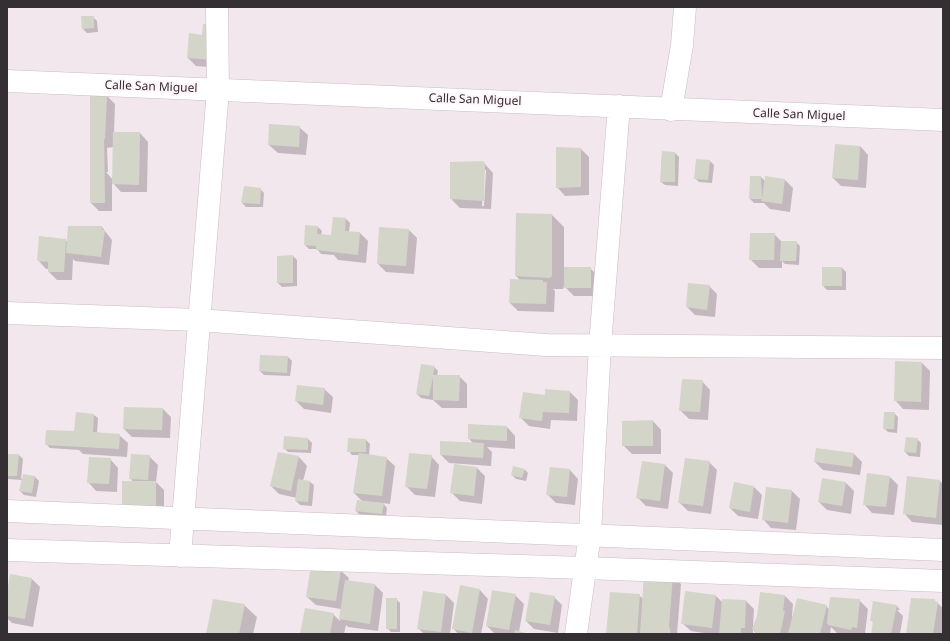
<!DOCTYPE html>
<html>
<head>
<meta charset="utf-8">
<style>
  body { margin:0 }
  #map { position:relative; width:950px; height:641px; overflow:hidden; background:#f3e7ee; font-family:"Noto Sans",sans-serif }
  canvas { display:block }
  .frame { position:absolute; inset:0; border:8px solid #342f32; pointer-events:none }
</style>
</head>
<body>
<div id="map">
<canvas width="950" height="641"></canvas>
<div class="frame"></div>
</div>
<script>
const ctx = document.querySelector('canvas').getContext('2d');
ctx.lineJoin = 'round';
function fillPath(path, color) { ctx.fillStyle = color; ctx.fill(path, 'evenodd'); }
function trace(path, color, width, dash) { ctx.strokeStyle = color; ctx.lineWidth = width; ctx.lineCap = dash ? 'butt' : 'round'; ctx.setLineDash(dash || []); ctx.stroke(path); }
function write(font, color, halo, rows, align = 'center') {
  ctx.font = font + ' "Noto Sans",sans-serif'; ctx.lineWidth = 4; ctx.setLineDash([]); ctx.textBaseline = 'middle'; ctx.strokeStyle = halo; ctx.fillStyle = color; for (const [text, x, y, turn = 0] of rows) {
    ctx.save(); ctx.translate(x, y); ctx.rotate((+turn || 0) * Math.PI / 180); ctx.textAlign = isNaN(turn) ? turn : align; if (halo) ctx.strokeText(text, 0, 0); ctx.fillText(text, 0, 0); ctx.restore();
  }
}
fillPath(new Path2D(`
  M93,17L97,21L98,32L87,33L83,29Z
  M203,35L222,68L196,66L188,58Z
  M107,96L115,104L114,133H140L148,142L147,192H121L112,182V211H99L91,203L90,142H92ZM114,147L113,180L106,172H108L107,148Z
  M299,127L308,135L306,155L278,153L269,145Z
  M860,146L868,155L866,188L841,186L833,178Z
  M557,148L581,149L589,157V195L565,196L557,187Z
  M662,152L675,153L679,157L678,186L665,185L661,182Z
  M710,161L714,165L712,183L699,182L695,178Z
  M483,162L493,173L491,209L460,208L452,200L451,163ZM484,170H486L484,206H482Z
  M761,177L765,181L785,180L793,188L790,212L770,209L764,203H754L750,199Z
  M260,189L264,193L263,207H246L242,203Z
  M517,214L552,215L564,227V268H590L599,277V296H574L564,286L563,289H553L555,291L554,312L518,311L510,303L520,280L516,276Z
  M346,219L350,223L349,232L360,233L368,241L366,263L338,260L334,255L321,254L317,249H309L305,245L318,227L322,231L321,235L330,236Z
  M102,227L112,240L109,265L75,261L73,259L72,280H57L49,272V269H46L38,260L65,240L68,242Z
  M409,230L417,238L414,274L386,272L378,264Z
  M774,234L782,242H796L800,246L799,265L785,264L782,261V268H759L750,259Z
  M293,256L297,260V286L282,287L278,283Z
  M842,268L846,272V290H827L823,286Z
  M709,286L717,294L715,317L695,315L687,307Z
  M288,357L292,361L290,376L264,375L260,371Z
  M896,362L922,363L930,371L929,410L903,409L895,400Z
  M434,367L438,371L437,376H459L467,384V408H442L433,400L421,398L417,394Z
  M702,381L710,390L708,420L689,419L680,410Z
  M324,389L333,397L331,413L304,409L296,401Z
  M570,392L578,400L577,421L551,420L550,429L529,426L520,417L546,396Z
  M163,409L171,417L170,438L132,437L124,429Z
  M894,413L898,417L897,433L888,432L884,428Z
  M94,415L98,418L97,433L119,435L128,443L127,457L83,454L79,450L50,448L46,444L75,432Z
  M653,421L661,430V454H632L623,445Z
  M507,427L515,436V449L487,447L492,452L491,466L449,463L441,455V442L474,444L469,439Z
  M308,439L312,443L311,453L288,452L284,448Z
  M917,439L921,443L920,457L909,456L905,452Z
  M366,440L370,444L369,456L386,458L395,466L390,504L383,503L387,508L386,517L360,515L356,511L363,502L354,493L359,455H352L349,451Z
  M854,454L862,462L860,475L823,470L815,462Z
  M7,455H19L23,459L21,479L35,477L39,481L36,497L24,495L20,491L22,480L7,479Z
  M149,456L158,465L156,482L164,490V516L130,478Z
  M431,456L439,465L435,497L415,495L406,486Z
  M299,457L307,466L303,481L310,482L314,485L312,506L300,505L296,501L297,498L279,494L271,486Z
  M110,459L118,468L117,492L96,491L88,482Z
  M709,462L717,470L711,514L688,511L679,502Z
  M665,465L673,473L668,509L646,506L637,497Z
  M477,468L485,476L482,504L460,501L452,493Z
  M551,468L570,470L578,479L575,505L556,503L547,494Z
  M524,469L528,473L526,481L516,479L512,475Z
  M890,477L898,485L894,515L872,513L864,504Z
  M823,479L846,483L854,491L851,514L827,510L819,502Z
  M940,481L943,484V525L912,522L904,513Z
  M754,487L762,495L758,519L738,516L730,508Z
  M792,491L800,499L796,530L771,528L763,519Z
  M340,570L349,578L348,581L375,585L383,593L378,631L348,627L346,625L344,634H301L333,614L340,621L341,609L316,605L307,597Z
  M11,576L32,579L40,587L33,627L12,623L7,618V599Z
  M673,576L681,584L677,634H607L639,595L643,599Z
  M461,587L480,590L488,599L481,634H458L453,628Z
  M424,592L446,595L454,603L450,634H424L418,628Z
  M761,593L785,596L793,604L792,616L793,617L826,606L830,610L859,600L868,609L865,634L837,633L831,627L830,634H756L753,629V634H710L691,631L682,623L716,596L723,603L746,601L754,609L753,627L758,616Z
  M515,595L524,604L519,632L527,634H495L487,626Z
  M554,597L562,605L558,633L534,629L526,621Z
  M396,599L400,603V632H391L387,628Z
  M934,600L943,608V634H907Z
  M244,605L257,617L253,634H207Z
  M897,606L900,610H897L903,616L900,634H872L874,623L871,620Z`), '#0003');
fillPath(new Path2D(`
  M81,16H94V28L82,29Z
  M203,24L216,25L214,60L187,58L189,33L202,35Z
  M90,95H107L105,139H104L105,203H90Z
  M269,124L300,126L299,147L268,145Z
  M113,132H140L139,185L112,184Z
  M835,144L860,146L858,180L832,178Z
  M556,147L581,148V187L556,188Z
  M662,151L675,152V182H660Z
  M696,159L710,160L708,180L694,179Z
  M483,161L485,163L484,201L450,199V162Z
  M750,176H761L762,199L765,176L785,179L782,204L761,201L762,199H749Z
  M244,186L261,188L260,204L241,203Z
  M516,213L552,214V276L550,278L515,276Z
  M333,217L346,218L345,231L360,232L358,255L316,250V246L304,245L305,225L318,226L317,234L331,235Z
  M68,226H102V230H105L101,257L66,253Z
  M379,227L409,229L406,266L377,264Z
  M750,233H775L774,260H749Z
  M39,236L66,239L64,272H48V262L37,261Z
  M781,241H797L796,261H780Z
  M293,255V283H277V256Z
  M564,267H591V288H564Z
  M822,267H842V286H822Z
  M510,279L543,280V282H547L546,304L509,303Z
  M688,283L710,285L707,310L686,307Z
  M260,355L288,356L287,373L259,371Z
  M895,361L922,362L921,402L894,401Z
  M421,364L435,366L433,375H460L459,401L433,400V377L429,396L416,394Z
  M682,379L703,380L700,412L679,411Z
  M297,385L325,388L323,405L295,401Z
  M545,389L570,391L569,413L543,412L542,421L519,418L523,392L545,395Z
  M124,407L163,408L162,430L123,429Z
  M76,412L94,414L93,432L120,434L119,449L45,445L46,430L74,431Z
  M884,412H895L894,429H883Z
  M653,420V446H622V421Z
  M468,424L507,426V441L468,439Z
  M284,436L308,438V450L283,449Z
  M906,437L918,438L916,453L904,452Z
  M348,438L366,439V452H347Z
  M440,441L484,443L483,458L440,455Z
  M816,448L854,453L852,467L814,462Z
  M278,452L299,456L291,491L270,486Z
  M359,453L387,457L382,496L353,493Z
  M409,453L432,455L427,489L405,487Z
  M7,454H19L17,476H7Z
  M131,454L150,455L148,480L129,479Z
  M89,457L111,458L109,484L87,483Z
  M685,458L710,461L703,506L678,503Z
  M642,461L665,464L660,501L636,498Z
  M454,464L477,467L474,496L450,493Z
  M513,466L525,469L522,478L511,475Z
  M550,467L570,469L567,497L546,495Z
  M867,473L890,476L886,507L863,505Z
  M23,474L35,476L32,493L19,491Z
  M907,476L940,480L936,518L903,514Z
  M822,478L846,482L842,506L818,502Z
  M298,479L310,481L308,502L295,501Z
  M122,481H156V508H122Z
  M734,482L754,486L750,512L729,508Z
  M766,487L792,490L788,523L762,520Z
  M357,500L384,503L382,514L355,511Z
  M311,565L341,569L336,601L306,597Z
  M644,572L673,575L669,626L671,634H640Z
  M10,574L32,578L25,619L7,616V593Z
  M345,580L375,584L370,624L339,619Z
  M460,585L480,589L472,633L452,629Z
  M492,590L516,594L509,630L486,626Z
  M423,591L446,594L441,632L417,629Z
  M685,591L716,595L712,628L681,624Z
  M530,592L555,596L550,625L525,621Z
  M610,592L640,594L637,634H606Z
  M760,592L785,595L783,611H785L780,634H755V630L752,629L757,616Z
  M830,597L860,599L857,628L852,627L851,630L828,625L827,623Z
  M386,598H397V629H386Z
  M797,598L827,605L820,634H788Z
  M911,598L935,599V601L938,602L933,634H906Z
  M213,599L245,604L239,634H206Z
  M722,599L746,600L745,628H741V634H719Z
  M873,601L897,605L891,634H871L873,621H870Z
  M305,608L334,613L330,634H300Z
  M515,630L529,634H514Z`), '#d3d5c9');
const minor = new Path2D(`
  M7,81L943,120
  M671,110L682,45L685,7
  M7,313L198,320L546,345L943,348
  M7,511L943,550
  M7,550L585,568L943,581
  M180,556L218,90L217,7
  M576,634L590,534L600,345L619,106`);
trace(minor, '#c8bcc3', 23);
trace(minor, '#fff', 22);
write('12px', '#342f32', '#fff5fb', [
  ["Calle San Miguel",151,87,2],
  ["Calle San Miguel",475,100,2],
  ["Calle San Miguel",799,115,2]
]);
</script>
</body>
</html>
